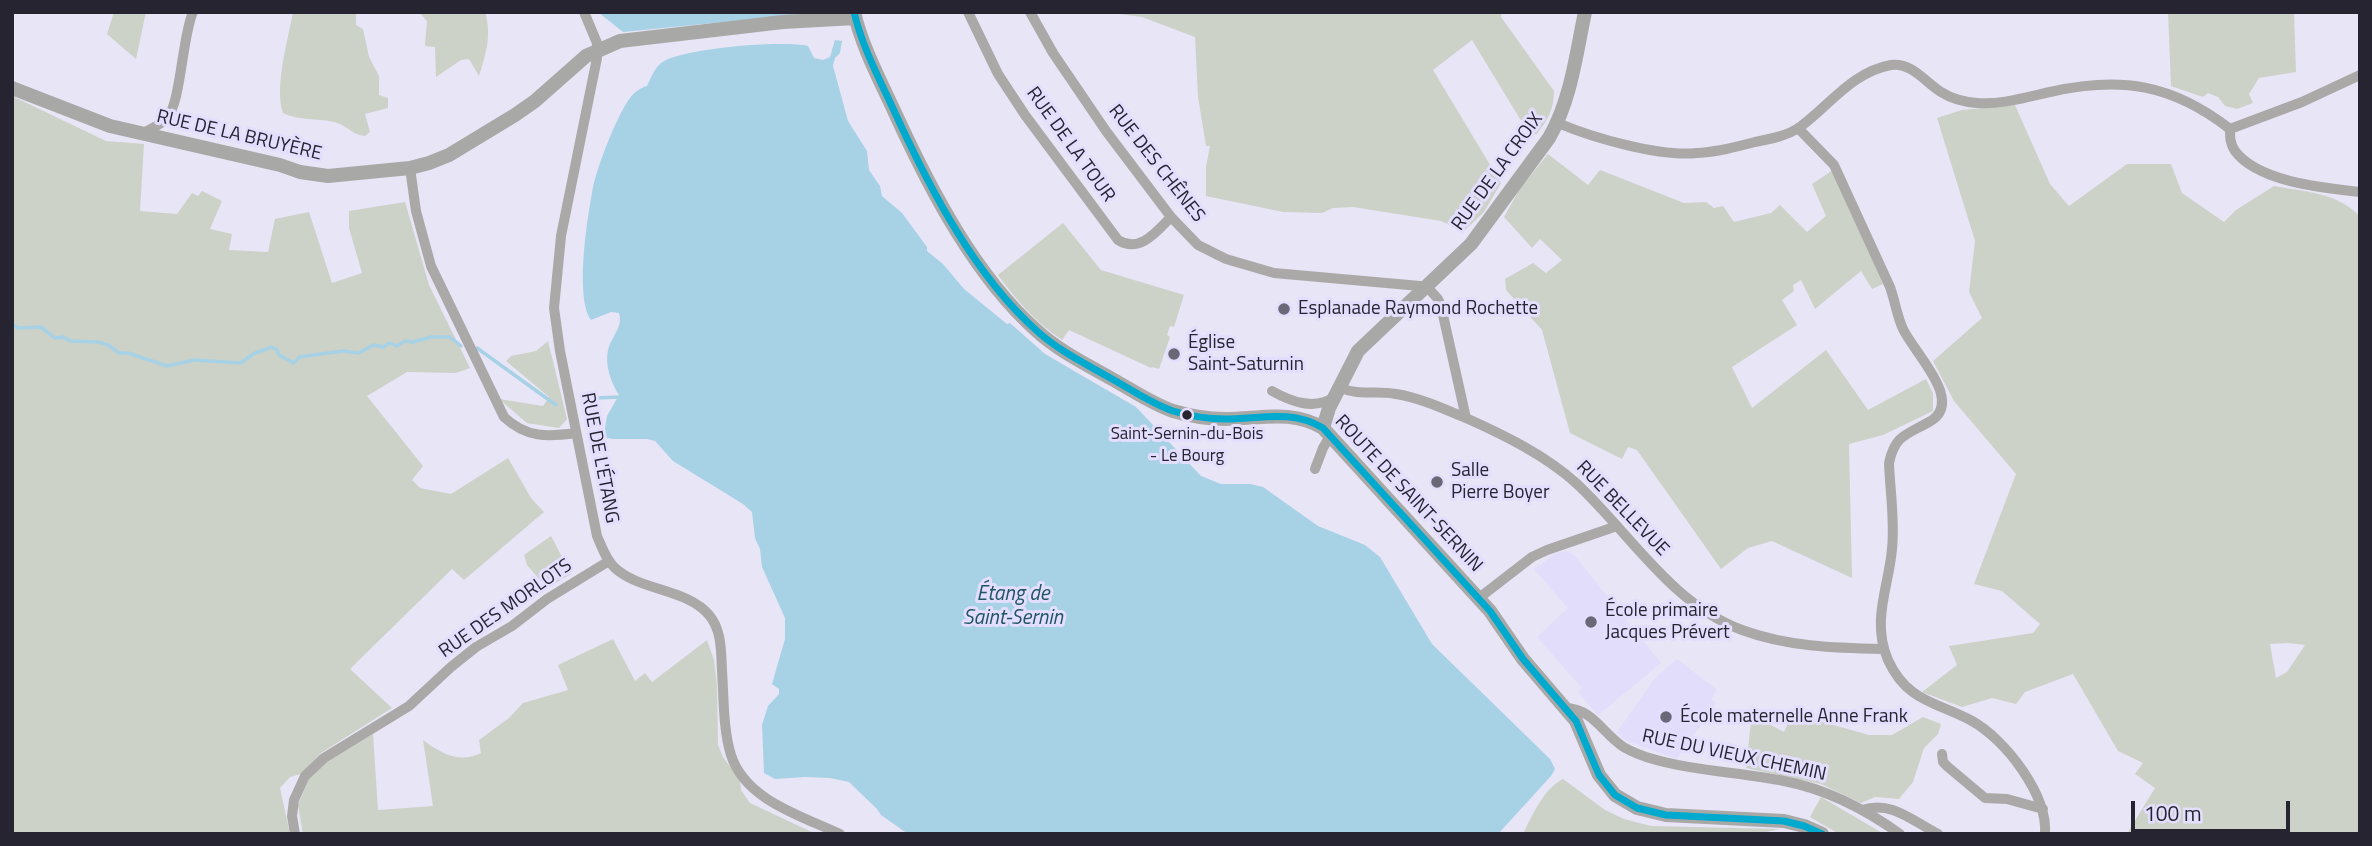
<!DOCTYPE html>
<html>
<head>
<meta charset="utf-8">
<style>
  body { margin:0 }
  #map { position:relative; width:2372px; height:846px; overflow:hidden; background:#e8e5f7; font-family:"Titillium Web",sans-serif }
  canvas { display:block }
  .frame { position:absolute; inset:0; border:14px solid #262430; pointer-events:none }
  .scale { position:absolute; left:2131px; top:801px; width:159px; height:32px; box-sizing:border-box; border:4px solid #262430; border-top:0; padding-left:9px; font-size:21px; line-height:24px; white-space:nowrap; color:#262430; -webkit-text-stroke:5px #e3defe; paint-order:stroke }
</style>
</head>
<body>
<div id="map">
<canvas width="2372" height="846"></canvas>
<div class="frame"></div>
<div class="scale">100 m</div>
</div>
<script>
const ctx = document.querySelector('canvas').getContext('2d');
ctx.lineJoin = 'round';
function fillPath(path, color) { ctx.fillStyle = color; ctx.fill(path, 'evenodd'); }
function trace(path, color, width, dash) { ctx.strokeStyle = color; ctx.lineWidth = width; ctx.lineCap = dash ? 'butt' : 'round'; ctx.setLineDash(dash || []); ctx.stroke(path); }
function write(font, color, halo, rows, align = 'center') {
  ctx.font = font + ' "Titillium Web",sans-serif'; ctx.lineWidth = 6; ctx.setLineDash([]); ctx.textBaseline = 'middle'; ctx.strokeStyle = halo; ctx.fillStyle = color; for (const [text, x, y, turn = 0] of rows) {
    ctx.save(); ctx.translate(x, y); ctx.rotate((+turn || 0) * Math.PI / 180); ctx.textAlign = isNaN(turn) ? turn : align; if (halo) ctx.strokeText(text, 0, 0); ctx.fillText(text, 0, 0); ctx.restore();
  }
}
fillPath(new Path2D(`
  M1567,551L1574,555L1661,663L1598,715L1578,692L1582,688L1537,637L1568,608L1534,569L1555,554Z
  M1677,659L1717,690L1711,699L1716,703L1677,759L1625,740L1617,732L1656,677Z`), '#e1ddfa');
fillPath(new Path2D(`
  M114,12H146L136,59L107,34Z
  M293,12H356V25L363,29L369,57L379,76V95L388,98V108L365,114L370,132L365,136C352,135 347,125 334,122C317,118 299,121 283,113C274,86 288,41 293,12Z
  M419,12H485C492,35 486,54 479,76L469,59L461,60L436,77L435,47L425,46L427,21Z
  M1104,12H1502L1501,17L1554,91C1554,110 1547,121 1536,135L1520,119L1472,40L1433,70L1501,183L1484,212L1464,231L1441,221L1353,207L1333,208L1322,213L1283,212L1206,196V167L1210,146H1206L1198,97L1195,37L1142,17Z
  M2168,12H2294L2296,72L2259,78L2249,94L2253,103L2237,109L2225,106L2218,97L2208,93L2203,97L2171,86Z
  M12,96L106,141L144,144L140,211L177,214L192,193L198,196L202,191L222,201L210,229L232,234L229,250L268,252L275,219L309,212L332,283L362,273L349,228V211L405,202L429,285L470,368L456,373L407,372L367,396L423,466L412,480L420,488L451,494L508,458L531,498L544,512L464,580L452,569L350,669L392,708L321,753L301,774L290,777L280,788L290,834H12Z
  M2015,105L2050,184L2069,206L2127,164H2171L2182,193L2224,222L2236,210L2274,186C2306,192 2335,192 2360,216V834H2131L2128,832L2155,788L2135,774L2143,763L2118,751L2073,674L2025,692L2016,704L1992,698L1962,707L1922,692L1957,665L1949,646L2033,633L2040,624L2002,591L1974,584L2016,474L1954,401L1933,361L1982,318L1969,292L1975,241L1937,118L1962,110ZM2288,643L2305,645L2287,672L2276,678L2270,644Z
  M1548,154L1588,185L1600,170L1684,203L1706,202L1714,208L1723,206L1734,222L1771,213L1780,205L1807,232L1826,216L1812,184L1833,170L1883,284L1872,289L1861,271L1815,309L1801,280L1793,285L1794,291L1782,300L1797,325L1732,367L1752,408L1826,350L1868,410L1926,379L1933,393V411L1883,435L1849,444L1852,578L1772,541L1748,548L1721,569L1637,450L1628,447L1622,459L1570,433L1542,330L1506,290L1505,279L1533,263L1546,273L1562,260L1540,239L1532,248L1504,217L1521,187Z
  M1063,223L1101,270L1184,295L1174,327L1170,326L1167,335L1170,337L1159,369L1152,367L1151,368L1069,330L1062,340C1035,322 1017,301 998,275Z
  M548,341L567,419L559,428L527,423L499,399L543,406L549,397L506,361L511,356L536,351Z
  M551,536L571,574L547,588L527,565L524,555Z
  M613,639L635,681L645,673L652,682L707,640L714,660L717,685L718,745L723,757L740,780L741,790L750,803L816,834H303L298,805L309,779L323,764L373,734L378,810L433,806L423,740C441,753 458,764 481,753L479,740L509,718L523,703L568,690L558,665Z
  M1761,716L1769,724L1784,732L1789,721L1802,716L1869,735H1892L1923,717L1941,724L1938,734L1924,748L1913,782L1899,799L1875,797L1861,803L1821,784L1746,768L1751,721Z
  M1563,779L1605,810L1624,819L1651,826L1779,829L1758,834H1523C1532,816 1544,788 1563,779Z
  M1821,797L1884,834H1839L1810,817Z`), '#ccd2c8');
fillPath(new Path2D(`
  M598,12H823L623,32Z
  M835,40L842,41L840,53L835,58L833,66L848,121L867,151L869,170L880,186L882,196L902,213L927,247V251L943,264L964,289L1007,324L1010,323L1045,354L1136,407L1201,476L1221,484H1250L1263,487L1318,526L1365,545L1380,557L1432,644L1550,759L1555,769L1551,776L1498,834H908L881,815L877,809L849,782L830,778L805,777L775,779L764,773L762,725L768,706L779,694V689L772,684L785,639V618L762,567L760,549L755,538L752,512L743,504L673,461L655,441L647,439H613L607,438L604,434L607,416L619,395C609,379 602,357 612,340C617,330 622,324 619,313L611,312L591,320C575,296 587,221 592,193C595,171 617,115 630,98C633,93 642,87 647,86C651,78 654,69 661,63C680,48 784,40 808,46L814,58L823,60L830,57Z`), '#a7d1e5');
trace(new Path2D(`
  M12,324L18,328L41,327L55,338L63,337L70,341L98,342L108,345L119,353H128L167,366L194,360L241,363L253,354L272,347L277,350L279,355L294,363L299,357L343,351L359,353L373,345L383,347L390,343L397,346L405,341L413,342L431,337H450L461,346
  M477,348L556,405
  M597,398L619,397`), '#a7d1e5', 3.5);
trace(new Path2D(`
  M584,12L597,43V58L561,236L554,308L560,351L597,536C602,547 606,560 615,568C640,591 688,589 709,615C722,630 721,652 722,671C724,699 723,729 731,755C745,800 802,816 840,834
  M968,12L998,74L1025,115L1118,240C1140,254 1157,231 1171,217
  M1030,12L1053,53L1106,131L1171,217L1198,245L1226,259L1274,273L1420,286L1430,290L1438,299L1441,306L1466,418C1504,435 1545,455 1576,483C1630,533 1670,603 1742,630C1788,647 1836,648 1884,649
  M1558,123C1593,138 1660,157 1697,153C1717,152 1736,147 1755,142C1770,139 1787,136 1800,127C1830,105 1852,72 1891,65C1912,62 1926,83 1941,92C1952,99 1965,102 1977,103C2001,105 2027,97 2050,92C2121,76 2172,84 2230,129L2302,102L2360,75
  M1798,128L1834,165L1890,287C1895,301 1897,316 1903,329C1914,353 1966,402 1929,422C1906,435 1895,435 1889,463C1890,491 1895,520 1892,549C1889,586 1871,621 1888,660C1907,702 1937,702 1972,721C2005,739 2048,795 2045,834
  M2230,129C2230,137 2230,144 2235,151C2258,182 2324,188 2360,192
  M142,134C150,129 160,125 166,119C181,106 182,36 193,12
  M410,168L416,211L431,266L504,417C526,438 548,437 576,433
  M1341,388C1359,396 1377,390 1396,394C1421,398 1444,409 1466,418
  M1272,391C1290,401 1314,411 1334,397
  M1315,469L1323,448L1330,436
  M1479,598L1532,557L1547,550L1617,526
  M1566,708C1592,709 1602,732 1622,746C1629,751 1638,754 1646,757C1691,771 1738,772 1784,781C1826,789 1865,809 1900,834
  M1942,754L1943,762L1948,767L1985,798L2007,799L2043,809
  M1862,810C1892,800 1912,821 1938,834
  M295,834L292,816L294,800L305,776L324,758L409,706L451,667L476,647L512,626L547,599L609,561`), '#aaa9a7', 10);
trace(new Path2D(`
  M854,12C862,47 881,82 896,115C930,189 975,276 1037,331C1059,351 1086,364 1112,379C1132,390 1152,404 1173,411C1190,416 1208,419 1225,419C1260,419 1291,409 1323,428L1490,611L1523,659L1576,721L1599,775L1615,795L1637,808L1666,815L1784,821L1804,826L1822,834
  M12,88L110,126L280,165L300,172L328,176L410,168L429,163L449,155L515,115L535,101L586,56L620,41L783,22L855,18
  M1323,428L1329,408L1358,351L1471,244L1549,138C1571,100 1576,55 1585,12`), '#a8a8a7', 14);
trace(new Path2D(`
  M854,12C862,47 881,82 896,115C930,189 975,276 1037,331C1059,351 1086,364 1112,379C1132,390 1152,404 1173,411C1190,416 1208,419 1225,419C1260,419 1291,409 1323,428L1490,611L1523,659L1576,721L1599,775L1615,795L1637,808L1666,815L1784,821L1804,826L1822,834`), '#00a9ce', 7);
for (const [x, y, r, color] of [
  [1284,309,7,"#6a6876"],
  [1174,354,7,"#6a6876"],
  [1187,415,6,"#262430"],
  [1437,482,7,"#6a6876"],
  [1591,622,7,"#6a6876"],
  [1666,717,7,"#6a6876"]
]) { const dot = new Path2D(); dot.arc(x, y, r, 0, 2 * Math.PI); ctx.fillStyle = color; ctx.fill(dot); trace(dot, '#e3defe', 2.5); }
write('17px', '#262430', '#e3defe', [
  ["Saint-Sernin-du-Bois",1187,435],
  ["- Le Bourg",1187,457]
]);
write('19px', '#262430', '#e3defe', [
  ["RUE DE LA BRUYÈRE",239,136,13],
  ["RUE DE LA TOUR",1070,145,54],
  ["RUE DES CHÊNES",1156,164,52],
  ["RUE DE LA CROIX",1498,172,-54],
  ["RUE DE L'ÉTANG",599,458,79],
  ["ROUTE DE SAINT-SERNIN",1408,494,47],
  ["RUE BELLEVUE",1622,509,46],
  ["RUE DES MORLOTS",506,609,-35],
  ["RUE DU VIEUX CHEMIN",1734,756,12]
]);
write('19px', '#262430', '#e3defe', [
  ["Esplanade Raymond Rochette",1298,309],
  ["Église",1188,343],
  ["Saint-Saturnin",1188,365],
  ["Salle",1451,471],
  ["Pierre Boyer",1451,493],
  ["École primaire",1605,611],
  ["Jacques Prévert",1605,633],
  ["École maternelle Anne Frank",1680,717]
], 'left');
write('italic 21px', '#215564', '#e3defe', [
  ["Étang de",1013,595],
  ["Saint-Sernin",1013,619]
]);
</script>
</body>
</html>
